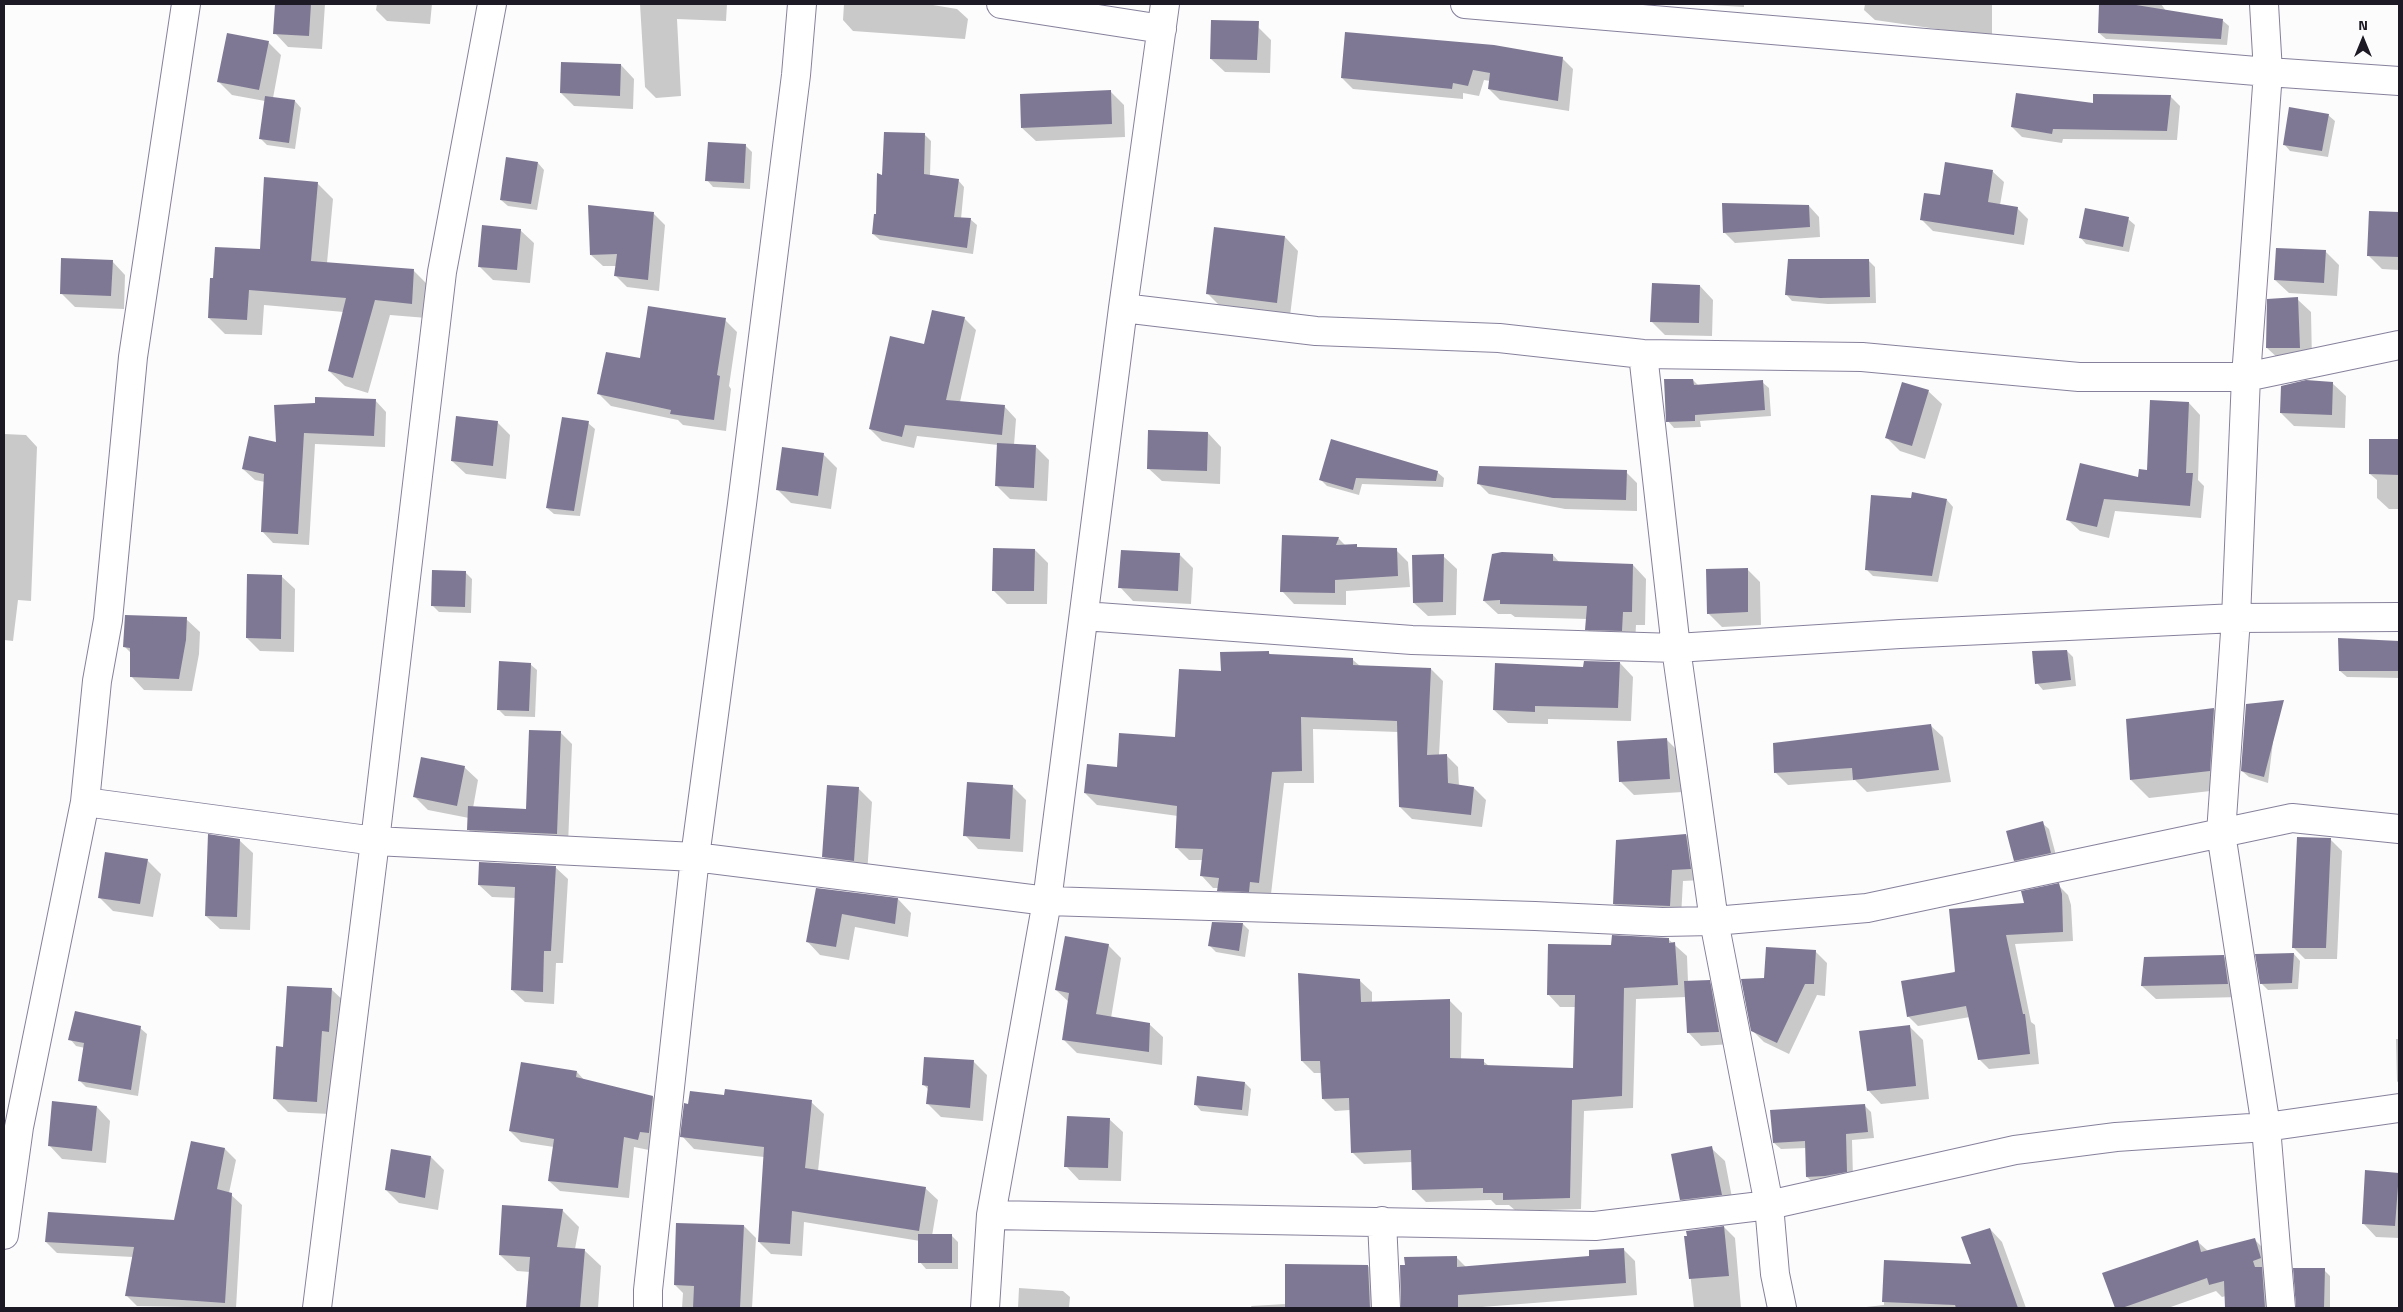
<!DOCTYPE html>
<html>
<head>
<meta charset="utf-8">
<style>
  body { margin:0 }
  #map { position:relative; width:2403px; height:1312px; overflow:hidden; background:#fcfcfc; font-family:"Titillium Web",sans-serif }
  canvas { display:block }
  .frame { position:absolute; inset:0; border:5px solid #1d1a25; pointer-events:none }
  .north { position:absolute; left:2338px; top:15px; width:50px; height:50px; -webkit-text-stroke:4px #fcfcfc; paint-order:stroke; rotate:0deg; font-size:14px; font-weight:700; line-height:20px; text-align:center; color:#1d1a25 }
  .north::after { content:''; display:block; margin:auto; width:18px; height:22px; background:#1d1a25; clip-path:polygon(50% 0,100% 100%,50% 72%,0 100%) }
</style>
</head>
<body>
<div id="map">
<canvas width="2403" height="1312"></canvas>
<div class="frame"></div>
<div class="north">N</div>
</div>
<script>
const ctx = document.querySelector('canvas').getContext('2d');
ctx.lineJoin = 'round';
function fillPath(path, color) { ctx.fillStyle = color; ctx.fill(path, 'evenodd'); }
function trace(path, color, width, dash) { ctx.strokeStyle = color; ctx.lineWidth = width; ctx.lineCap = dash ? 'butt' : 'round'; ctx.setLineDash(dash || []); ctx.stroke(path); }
fillPath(new Path2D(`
  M276,4H325L322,49L288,47L275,33Z
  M377,4H432L430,24L387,21L376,10Z
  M640,4H727L726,21L677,19L681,96L656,98L645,87Z
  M844,4H927L957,9L968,19L965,39L853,31L843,20Z
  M1694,4H1744V7Z
  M1865,4H1992V34L1948,33L1944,30L1875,20L1864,10Z
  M2100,4H2161L2166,11L2222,20L2229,26L2227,45L2106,39L2099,33Z
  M1258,27L1271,40L1270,73L1225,72L1211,59Z
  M268,42L281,55L273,98L295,101L301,108L295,149L267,145L260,138L265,101L232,95L218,81Z
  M1562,58L1573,69L1569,111L1500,100L1489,89L1490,81L1484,80L1479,96L1463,93V99L1353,89L1342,78Z
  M621,65L634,79L633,109L574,106L561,93Z
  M1111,92L1124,105L1125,137L1036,141L1022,128Z
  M2170,96L2180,106L2177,140L2063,139L2062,143L2022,137L2012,127L2094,105Z
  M2328,115L2335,121L2328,157L2290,151L2284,144Z
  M924,134L931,141L930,176L958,180L964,187L961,219H970L977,225L973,254L880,240L873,234L884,176Z
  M745,145L752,152L750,189L713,187L707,180Z
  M538,163L544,170L537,210L508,206L501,200Z
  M1992,171L2004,182L2000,205L2017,208L2028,219L2024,245L1933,231L1922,220L1941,197Z
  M317,183L333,199L327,263L414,271L429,286L427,318L390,315L368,393L345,386L329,371L344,312L264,305L262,335L225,334L209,318L214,279L261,250Z
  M1809,206L1819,217L1820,237L1735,243L1724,232Z
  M2371,212L2399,213V270L2382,269L2368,255Z
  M654,214L665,225L659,291L627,287L616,276L617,266H603L591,255Z
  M2128,219L2135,225L2129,252L2086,244L2080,237Z
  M520,230L534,243L530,283L493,280L479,266Z
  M1285,237L1298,251L1290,316L1221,307L1208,294Z
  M2325,251L2339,265L2337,296L2289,293L2275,280Z
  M1868,260L1875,267L1876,303L1828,304L1792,301L1786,294Z
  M112,261L125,275L124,309L75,307L62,294Z
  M1700,286L1713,300L1712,336L1665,335L1652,322Z
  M2297,299L2311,312L2312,361H2281L2267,348Z
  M964,318L976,330L960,402L1004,406L1016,419L1014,445L1035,446L1049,460L1047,501L1010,499L996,485L998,445L917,436L914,448L882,441L870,429L925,346Z
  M725,320L737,332L729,386L731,389L726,431L683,425L678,420L611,406L599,394L641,360Z
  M1693,380L1699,386L1762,382L1769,388L1771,416L1700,421L1701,427L1674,428L1668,421Z
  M2332,383L2346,396L2345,428L2294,426L2281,413Z
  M1928,391L1942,404L1925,459L1900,451L1887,438Z
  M375,400L386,412L385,447L315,444L309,545L273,543L262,531L265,482L255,480L243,469L277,443Z
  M2189,403L2200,415L2198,480L2204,486L2201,518L2115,511L2109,538L2080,531L2068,520L2149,471Z
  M497,422L510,435L506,479L466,474L452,461Z
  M588,423L595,429L580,516L554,514L547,508Z
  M1208,433L1221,447L1220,484L1162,481L1148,468Z
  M4,434L26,435L37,447L31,601L18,600L13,641L4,640Z
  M2370,440H2399V509H2389L2377,498V480L2370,474Z
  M823,454L837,468L831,509L791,503L777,489Z
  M1437,472L1444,478L1443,487L1362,484L1359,495L1327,486L1320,479Z
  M1626,472L1637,483V511L1565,509L1489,494L1478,483Z
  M1947,500L1953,507L1938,582L1873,576L1867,570Z
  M1338,538L1346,546L1396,550L1408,562L1410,587L1346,591V605L1294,604L1282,591Z
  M1035,550L1048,563L1047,604H1007L993,590Z
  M1180,555L1193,568L1191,604L1133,601L1120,587Z
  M1553,555L1559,562L1633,565L1646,579L1645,625H1636L1635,644L1600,643L1587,629V619L1515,617L1511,614H1498L1484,601Z
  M1443,556L1457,569L1456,615L1428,616L1414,603Z
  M1747,569L1760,582L1761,625L1722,627L1708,613Z
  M465,572L472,579L471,613L439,612L432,605Z
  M281,576L295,589L294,652L260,651L247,638Z
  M186,619L200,632L199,654L192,691L144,690L131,676V653L125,647Z
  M2340,640L2399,642V678L2347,677L2340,671Z
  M2067,651L2073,657L2076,686L2043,690L2037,683Z
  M1268,652L1272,656L1353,660L1360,666L1431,669L1443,681L1439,755H1446L1458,767L1459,786L1474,788L1486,800L1482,827L1412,819L1400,807L1398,732L1313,729L1314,783H1284L1271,894L1262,893L1260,903L1231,902L1219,888H1213L1201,875L1203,860H1189L1177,848L1178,816L1097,805L1085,793L1118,768L1176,739L1222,673Z
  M1620,663L1633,677L1631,721L1548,719V724L1508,723L1494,710L1584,668Z
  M530,664L537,670L535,717L505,716L498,709Z
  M2214,709L2232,728L2228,789L2149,798L2131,780Z
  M2277,709L2268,783L2249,777L2242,771Z
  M1930,725L1943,737L1951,782L1867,792L1855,780L1788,785L1775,772Z
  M561,733L572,744L568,845L480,841L468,829L469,818L428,810L415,797L464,767L478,780L473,808L527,810Z
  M1667,740L1680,753L1683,792L1634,795L1621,782Z
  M1013,787L1026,800L1023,852L978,849L965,835Z
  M858,788L872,802L867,874L837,870L824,857Z
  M2042,823L2049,829L2057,859L2021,867L2015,860Z
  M1686,835L1697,846L1701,880L1683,881L1681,917L1626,915L1614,904Z
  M2330,839L2342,851L2337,959H2305L2294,948Z
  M239,840L253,853L250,930L220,929L206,916Z
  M147,860L161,874L153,917L113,911L99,897Z
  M555,867L568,879L563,963H556L554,1004L525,1002L512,990L516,898L492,897L479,885Z
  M2058,885L2068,895L2071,905L2073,941L2015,944L2031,1022L2035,1025L2039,1064L1989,1069L1979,1059L1970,1017L1918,1026L1908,1016L2025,904Z
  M817,889L898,899L911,913L908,937L855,927L849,960L820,955L807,941Z
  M1243,924L1249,930L1245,957L1216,952L1210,946Z
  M1668,939L1687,956L1688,982H1709L1723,995L1732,1044L1701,1046L1688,1032L1686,997L1636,999L1633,1108L1584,1111L1581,1209L1516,1211L1509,1205H1496L1491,1200L1426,1202L1414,1190L1413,1162L1364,1164L1352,1152L1350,1110L1335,1111L1323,1099L1322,1073H1314L1302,1061L1359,980L1372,992V1003L1450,1001L1462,1013L1461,1060L1483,1061L1489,1066L1574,1069L1576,1007H1560L1548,994L1613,946Z
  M1108,945L1121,958L1111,1018L1149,1024L1163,1037L1162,1065L1077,1053L1063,1039L1069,1002L1056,990Z
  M1815,951L1827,963L1825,996L1817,995L1789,1054L1764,1042L1752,1030L1765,979Z
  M2294,954L2300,961L2298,989L2268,990L2261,983Z
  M2223,956L2237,969L2241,997L2156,999L2142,986Z
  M331,989L345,1002L342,1044H335L330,1114L288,1112L274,1098L285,1048Z
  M1910,1027L1923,1040L1929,1099L1881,1104L1868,1090Z
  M140,1028L147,1034L138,1096L86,1087L80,1081L85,1048L76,1046L70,1039Z
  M2396,1039H2399V1084L2397,1081Z
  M973,1061L987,1075L983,1121L941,1117L928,1104L929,1090L923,1084Z
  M577,1072L585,1081L653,1097L664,1108L649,1150L634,1147L629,1198L560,1191L549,1181L554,1147L521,1142L510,1131Z
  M1245,1083L1251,1089L1248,1116L1201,1111L1195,1104Z
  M811,1102L824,1114L818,1171L925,1188L938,1200L932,1236H952L958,1242V1269H926L920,1262V1241L804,1222L802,1256L771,1254L759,1242L764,1157L694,1149L682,1136Z
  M1865,1106L1871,1112L1874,1138L1852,1140L1853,1178L1814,1183L1807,1177L1806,1148L1781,1149L1774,1143Z
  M97,1107L110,1121L106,1163L62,1159L49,1145Z
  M1109,1119L1123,1132L1121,1181L1079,1180L1066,1166Z
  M192,1143L225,1149L236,1160L229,1193L242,1205L236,1308L137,1306L126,1295L133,1257L57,1253L46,1242L175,1221Z
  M1711,1148L1725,1161L1734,1208L1695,1213L1681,1199Z
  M431,1157L444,1170L438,1210L399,1203L386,1190Z
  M2398,1174L2399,1238L2376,1237L2363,1223Z
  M562,1210L579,1227L575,1249L584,1250L601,1266L598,1308H528L530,1272L517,1271L500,1255Z
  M744,1226L756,1238L752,1308H682L683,1293L675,1285Z
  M1724,1227L1735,1238L1741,1308H1745H1694L1686,1237Z
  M1990,1229L2002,1242L2026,1308H1857L1884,1305L1885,1262L1972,1265Z
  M2255,1240L2267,1252L2276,1308H2226V1296L2222,1297L2216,1291L2168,1308H2116L2104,1274L2198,1242L2208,1251Z
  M1623,1249L1635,1261L1637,1295L1469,1308H1401V1266L1456,1257L1466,1267L1591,1257Z
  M1368,1266L1380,1278L1382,1308H1252L1251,1306L1286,1304Z
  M2295,1269L2324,1270L2330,1276V1308H2298Z
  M1019,1288L1063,1291L1070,1297L1069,1308H1018Z`), '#0003');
fillPath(new Path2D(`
  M275,4H311L309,36L273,34Z
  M2099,4H2130L2223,19L2221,39L2098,33Z
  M1211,20L1259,21L1257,60L1210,59Z
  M1345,32L1494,45L1563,57L1558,101L1488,89L1490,73L1473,70L1468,86L1453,83L1452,89L1341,78Z
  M227,33L269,41L259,90L217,82Z
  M561,62L621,64L620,96L560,93Z
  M1111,90L1112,124L1021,128L1020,94Z
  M2016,93L2093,103V94L2171,95L2167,131L2053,129L2052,134L2011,127Z
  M265,96L295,100L289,143L259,139Z
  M2289,107L2329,114L2322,151L2283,145Z
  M884,132L925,133L924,174L959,179L954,217L971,218L967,248L872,234L874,214H876L877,173L882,175Z
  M708,142L746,144L744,183L705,181Z
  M506,157L538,162L531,204L500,200Z
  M1945,162L1993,170L1988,202L2018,207L2014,235L1920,220L1924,193L1940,195Z
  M264,177L318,182L311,261L414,269L412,304L375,300L353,378L328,371L346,298L249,290L247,320L208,318L210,278H213L215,247L260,249Z
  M1722,203L1809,205L1810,227L1723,233Z
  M588,205L654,212L648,280L614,276L617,254L590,255Z
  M2085,208L2129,217L2123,247L2079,238Z
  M2369,211L2399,212V257L2367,256Z
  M482,225L521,229L517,270L478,267Z
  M1214,227L1285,236L1277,303L1206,294Z
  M2276,248L2326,250L2324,283L2274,280Z
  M61,258L113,260L111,296L60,294Z
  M1788,259H1869L1870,297L1820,298L1785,295Z
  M1652,283L1700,285L1699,323L1650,322Z
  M2298,297L2300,348H2266L2267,299Z
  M648,306L726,318L717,375L720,376L714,420L670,414L671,410L597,394L606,352L640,358Z
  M932,310L965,317L946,400L1005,405L1002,435L905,425L902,437L869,429L890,336L924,344Z
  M1664,379H1693L1694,385L1763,380L1765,410L1695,415V421L1666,422Z
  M2306,380L2333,382L2332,415L2280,413L2281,386Z
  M1902,382L1929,390L1912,446L1885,438Z
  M315,397L376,399L374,436L304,433L298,534L261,532L264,474L242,469L249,436L276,442L274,405L315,403Z
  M2150,400L2189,402L2186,473H2193L2190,506L2104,499L2097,527L2066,520L2080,463L2138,477L2139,469L2147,470Z
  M456,416L498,421L493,466L451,461Z
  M562,417L589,421L574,511L546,508Z
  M1148,430L1208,432L1207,471L1147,469Z
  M1331,439L1438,471L1436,481L1356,478L1353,490L1319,480Z
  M2369,439H2399V475L2369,474Z
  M997,443L1036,445L1034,488L995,486Z
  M782,447L824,453L818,496L776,490Z
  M1479,466L1627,470L1626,500L1553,498L1477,484Z
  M1912,492L1947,499L1932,576L1865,570L1871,495L1911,498Z
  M1282,535L1339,537L1336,545L1357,544V547L1397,548L1398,576L1335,580V593L1280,592Z
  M993,548L1035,549L1034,591H992Z
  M1121,550L1180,553L1178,591L1118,588Z
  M1502,552L1553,554V561L1633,564L1632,612H1623L1622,631L1585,630L1587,606L1500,604V600L1483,601L1492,554Z
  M1444,554L1443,602L1413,603L1412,555Z
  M1748,568V612L1707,614L1706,569Z
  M432,570L466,571L465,607L431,606Z
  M247,574L282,575L281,639L246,638Z
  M125,615L187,617L186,640L179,679L130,677V648L123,647Z
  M2338,638L2399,641V671H2339Z
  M2067,650L2071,680L2035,684L2032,651Z
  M1269,651V654L1353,658V665L1431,668L1427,755L1447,754L1448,783L1474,787L1471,815L1399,807L1397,721L1301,717L1302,771L1272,772L1259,883L1250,882L1249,892L1217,891L1219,878L1200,876L1203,849L1175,848L1177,806L1084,793L1087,764L1117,767L1119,733L1175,737L1179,669L1221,671L1220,652Z
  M499,661L531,663L529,711L497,710Z
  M1584,661L1620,662L1618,708L1535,706V712L1493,710L1495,663L1583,667Z
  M2284,700L2264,777L2241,771L2246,704Z
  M2214,708L2210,771L2130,780L2126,719Z
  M1931,724L1939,770L1853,780L1852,768L1774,773L1773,743Z
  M529,730L561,731L557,834L467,830L468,806L526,809Z
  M1667,738L1670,779L1619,782L1617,741Z
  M421,757L465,766L457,806L413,797Z
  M967,782L1013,785L1010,839L963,836Z
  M827,785L859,787L854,861L822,857Z
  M2043,821L2051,853L2014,861L2006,831Z
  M208,834L240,839L237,917L205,916Z
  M1686,834L1691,869L1672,870L1670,906L1613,904L1616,840Z
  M2297,837L2331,838L2326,948H2292Z
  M105,852L148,859L140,904L98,898Z
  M479,862L556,866L551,951H544L543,992L511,990L515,887L478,885Z
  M2059,883L2062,894L2063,932L2006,935L2023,1014H2025L2030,1054L1978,1060L1966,1006L1907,1017L1901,981L1955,972L1949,909L2024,903L2021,891Z
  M816,888L898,898L895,924L842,914L836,947L806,942Z
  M1212,922L1243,923L1239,951L1208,946Z
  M1612,935L1669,938V943L1675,942L1678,985L1624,988L1622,1096L1572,1100L1570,1198L1503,1200V1193H1483V1188L1412,1190L1411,1150L1351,1153L1349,1098L1322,1099L1320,1061H1301L1298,973L1360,979L1361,1002L1450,999V1058L1484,1059V1065L1573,1068L1575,995H1547L1548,944L1611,945Z
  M1065,936L1109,944L1096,1014L1150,1023L1149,1052L1062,1040L1069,993L1055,990Z
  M1766,947L1816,950L1814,984H1805L1777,1043L1751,1031L1741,979L1764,978Z
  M2294,953L2292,983L2260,984L2255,954Z
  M2224,955L2228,984L2141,986L2144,957Z
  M1710,980L1719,1032L1687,1033L1684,981Z
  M287,986L332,988L329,1032L322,1031L317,1102L273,1099L276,1046L283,1047Z
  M75,1011L141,1026L131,1090L78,1081L84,1043L68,1040Z
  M1910,1025L1916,1086L1867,1091L1859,1031Z
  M924,1057L974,1060L970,1108L926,1104L928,1086L922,1085Z
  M521,1062L577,1071L576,1077L653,1096L649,1133L640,1132L638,1140L624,1137L618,1188L548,1181L554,1139L509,1131Z
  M1197,1076L1245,1082L1242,1110L1194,1105Z
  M725,1089L812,1100L805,1168L926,1187L919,1231L792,1211L790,1244L758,1242L764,1147L680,1137L684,1103L688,1104L690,1091L724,1095Z
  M52,1101L97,1106L92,1151L48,1146Z
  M1865,1104L1868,1132L1846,1134L1847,1172L1825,1176L1806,1177L1805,1141L1773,1143L1770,1110Z
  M1067,1116L1110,1118L1108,1168L1064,1167Z
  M191,1141L225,1148L217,1189L232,1193L225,1303L125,1296L134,1247L45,1242L48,1212L174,1220Z
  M1712,1146L1722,1195L1680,1200L1671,1154Z
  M391,1149L431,1156L425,1198L385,1190Z
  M2365,1170L2399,1173L2395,1226L2362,1224Z
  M502,1205L563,1209L557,1247L585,1249L580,1308H526L530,1257L499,1255Z
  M676,1223L744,1225L740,1308H693L694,1286L674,1285Z
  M1724,1226L1729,1276L1689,1279L1684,1236H1687L1686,1231Z
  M1990,1228L2018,1308H1956L1955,1305L1882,1302L1884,1260L1971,1264L1961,1237Z
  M918,1234H952V1263H918Z
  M2255,1238L2261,1258L2253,1261L2255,1267H2262L2265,1308H2225L2224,1281L2209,1285L2207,1278L2122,1308H2115L2102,1273L2198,1240L2201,1252Z
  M1624,1248L1626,1283L1458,1295V1308H1401L1400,1265H1405L1404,1257L1457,1256V1267L1589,1256V1250Z
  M1285,1264L1368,1265L1370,1308H1285Z
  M2293,1268H2325L2324,1308H2296Z`), '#7f7894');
const street = new Path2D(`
  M1001,4L1162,29
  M1465,4L2268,72L2399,81
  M2264,4L2268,72L2246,377L2236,618L2221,833L2266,1127L2281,1308
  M1123,308L1316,331L1499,338L1643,354L1862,357L2079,377H2246L2399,345
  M1643,354L1676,648L1714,921L1769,1205L1775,1274L1782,1308
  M1084,616L1412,640L1676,648L1900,634L2236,618L2399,617
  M85,802L375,841L695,857L1047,901L1535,916L1662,922L1714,921L1867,908L2292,818L2399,829
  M991,1215L1595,1226L1769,1205L2015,1150L2116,1137L2266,1127L2399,1108
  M1382,1221L1386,1308
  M4,1235L19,1127L85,802L97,681L108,620L133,357L186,4
  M317,1308L375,841L442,272L492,4
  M648,1308V1290L695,857L742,504L796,75L802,4
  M985,1308L991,1215L1047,901L1123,308L1165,4`);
trace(street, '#87809c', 30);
trace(street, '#fff', 28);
</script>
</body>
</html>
